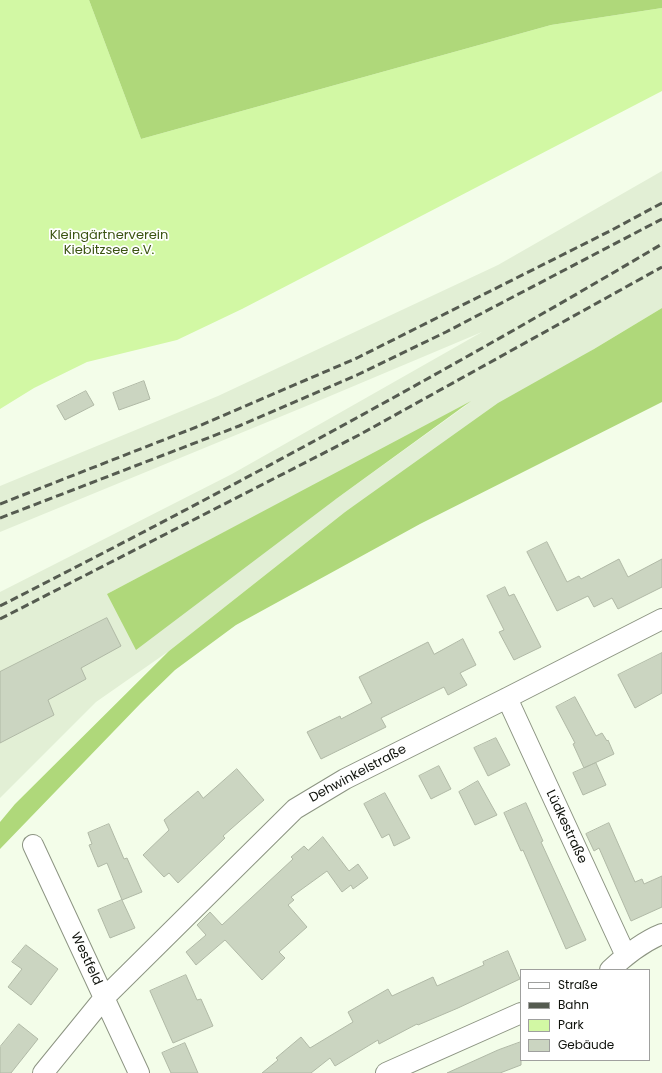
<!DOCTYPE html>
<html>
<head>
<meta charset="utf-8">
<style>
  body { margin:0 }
  #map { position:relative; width:662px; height:1073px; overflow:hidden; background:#f3fde9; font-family:Poppins,sans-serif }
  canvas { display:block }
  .legend { position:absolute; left:520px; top:969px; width:130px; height:92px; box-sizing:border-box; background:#fff; border:1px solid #9fa09e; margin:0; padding:5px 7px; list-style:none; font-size:12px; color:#0f120c }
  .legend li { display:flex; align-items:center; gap:8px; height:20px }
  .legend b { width:20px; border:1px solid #9fa09e }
</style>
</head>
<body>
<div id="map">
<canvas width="662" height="1073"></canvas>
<ul class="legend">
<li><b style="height:5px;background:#fff"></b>Straße</li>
<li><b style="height:5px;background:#555b50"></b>Bahn</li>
<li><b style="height:11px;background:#d2f8a4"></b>Park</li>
<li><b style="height:11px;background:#cbd5c1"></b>Gebäude</li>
</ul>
</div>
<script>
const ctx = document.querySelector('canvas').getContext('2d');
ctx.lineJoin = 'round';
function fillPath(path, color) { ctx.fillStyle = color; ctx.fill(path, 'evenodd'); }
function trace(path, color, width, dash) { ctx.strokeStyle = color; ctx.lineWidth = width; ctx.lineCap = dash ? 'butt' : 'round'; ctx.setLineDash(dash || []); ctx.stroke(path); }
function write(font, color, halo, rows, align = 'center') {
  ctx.font = font + ' Poppins,sans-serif'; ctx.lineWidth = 3.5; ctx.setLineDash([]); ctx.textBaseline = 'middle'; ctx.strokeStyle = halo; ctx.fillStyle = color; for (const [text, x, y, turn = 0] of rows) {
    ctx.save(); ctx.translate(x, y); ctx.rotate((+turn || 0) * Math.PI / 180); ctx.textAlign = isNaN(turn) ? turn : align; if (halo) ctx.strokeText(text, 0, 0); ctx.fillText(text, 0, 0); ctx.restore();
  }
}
fillPath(new Path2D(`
  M662,171V308L594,349L345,512L169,651L96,702L0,798V592L232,474L482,332L304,407L0,532V486L218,396L498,265ZM468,404L336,499L107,594Z`), '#e2efd5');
fillPath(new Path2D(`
  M0,0H89L141,139L551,25L662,8V91L242,309L177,340L87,362L34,388L0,409Z`), '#d2f8a4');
fillPath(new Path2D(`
  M89,0H662V8L551,25L141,139Z
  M662,308V402L420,524L236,625L175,670L141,703L0,849V822L15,804L169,651L345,512L498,403L594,349Z
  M471,401L336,499L136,650L107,594Z`), '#afd87a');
const building = new Path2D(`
  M144,381L150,399L119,410L113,393Z
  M86,391L94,405L65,420L57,406Z
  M547,542L567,582L579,576L581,579L619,559L628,577L662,559V587L618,609L612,598L594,607L588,596L557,611L527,552Z
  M505,587L509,596L514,594L541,647L514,660L499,632L504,630L487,596Z
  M107,618L121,646L81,668L86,679L48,700L54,715L0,743V672Z
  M463,639L476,665L460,673L467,685L448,695L444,687L381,718L386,727L321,759L307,732L340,716L341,719L372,703L359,677L428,642L434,654Z
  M662,653V693L635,708L618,675Z
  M575,697L596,736L602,733L607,741L608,740L614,754L584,768L573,744L575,743L556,707Z
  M496,738L510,765L488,776L474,748Z
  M596,763L606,785L583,795L573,773Z
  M439,766L451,789L431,799L419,776Z
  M237,769L264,800L223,836L225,838L178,883L169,873L164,877L143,855L169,830L164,820L198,791L203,798Z
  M478,781L497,815L475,825L459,792Z
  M385,793L410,838L394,846L389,834L382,838L364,804Z
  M526,803L543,841L541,842L586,940L566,949L523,850L521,851L504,813Z
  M609,823L635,882L642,879L644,884L662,876V907L631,921L599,848L594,851L586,834Z
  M109,824L124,859L127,858L142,892L122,900L107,863L98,867L89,845L92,844L88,833Z
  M323,837L349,871L358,864L368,878L353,889L351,885L342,892L327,871L291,897L294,900L288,905L307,927L279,952L285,958L262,980L225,940L196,965L186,952L206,935L197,925L210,912L222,925L293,859L291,857L304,846L308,850Z
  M122,900L135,928L110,938L98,910Z
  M26,945L58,969L31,1005L8,987L22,969L12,962Z
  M508,951L520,979L458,1008L418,1025L417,1024L379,1044L378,1040L335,1066L330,1058L311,1073H262L278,1060L276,1058L301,1037L310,1048L353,1022L348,1012L388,989L392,996L433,977L437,986L484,965L483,962Z
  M186,975L197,1000L201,999L213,1026L173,1043L150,991Z
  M19,1024L38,1039L11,1073H0V1047Z
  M521,1042V1065L500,1073H447L498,1050Z
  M185,1043L198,1073H171L162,1053Z`);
fillPath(building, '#cbd5c1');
trace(building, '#b0b9a6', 1);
const street = new Path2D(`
  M507,698L626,956
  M33,845L139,1073
  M610,970C626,955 642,942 662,934
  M43,1073L104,998L295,809L345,779L507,698L662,619
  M386,1073L521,1013`);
trace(street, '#8c9482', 22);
trace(street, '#fff', 20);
trace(new Path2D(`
  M0,504L199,426L357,358L610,231L662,203
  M0,518L239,426L357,375L446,332L662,219
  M0,606C224,492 446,372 662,244
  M0,619L359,435L662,267`), '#555b50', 3, [8, 4]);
write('13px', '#3b5412', '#fff', [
  ["Kleingärtnerverein",109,236],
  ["Kiebitzsee e.V.",109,251]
]);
write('13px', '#0f120c', '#fff', [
  ["Dehwinkelstraße",358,774,-28],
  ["Lüdkestraße",566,827,65],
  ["Westfeld",86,959,65]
]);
</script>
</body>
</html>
